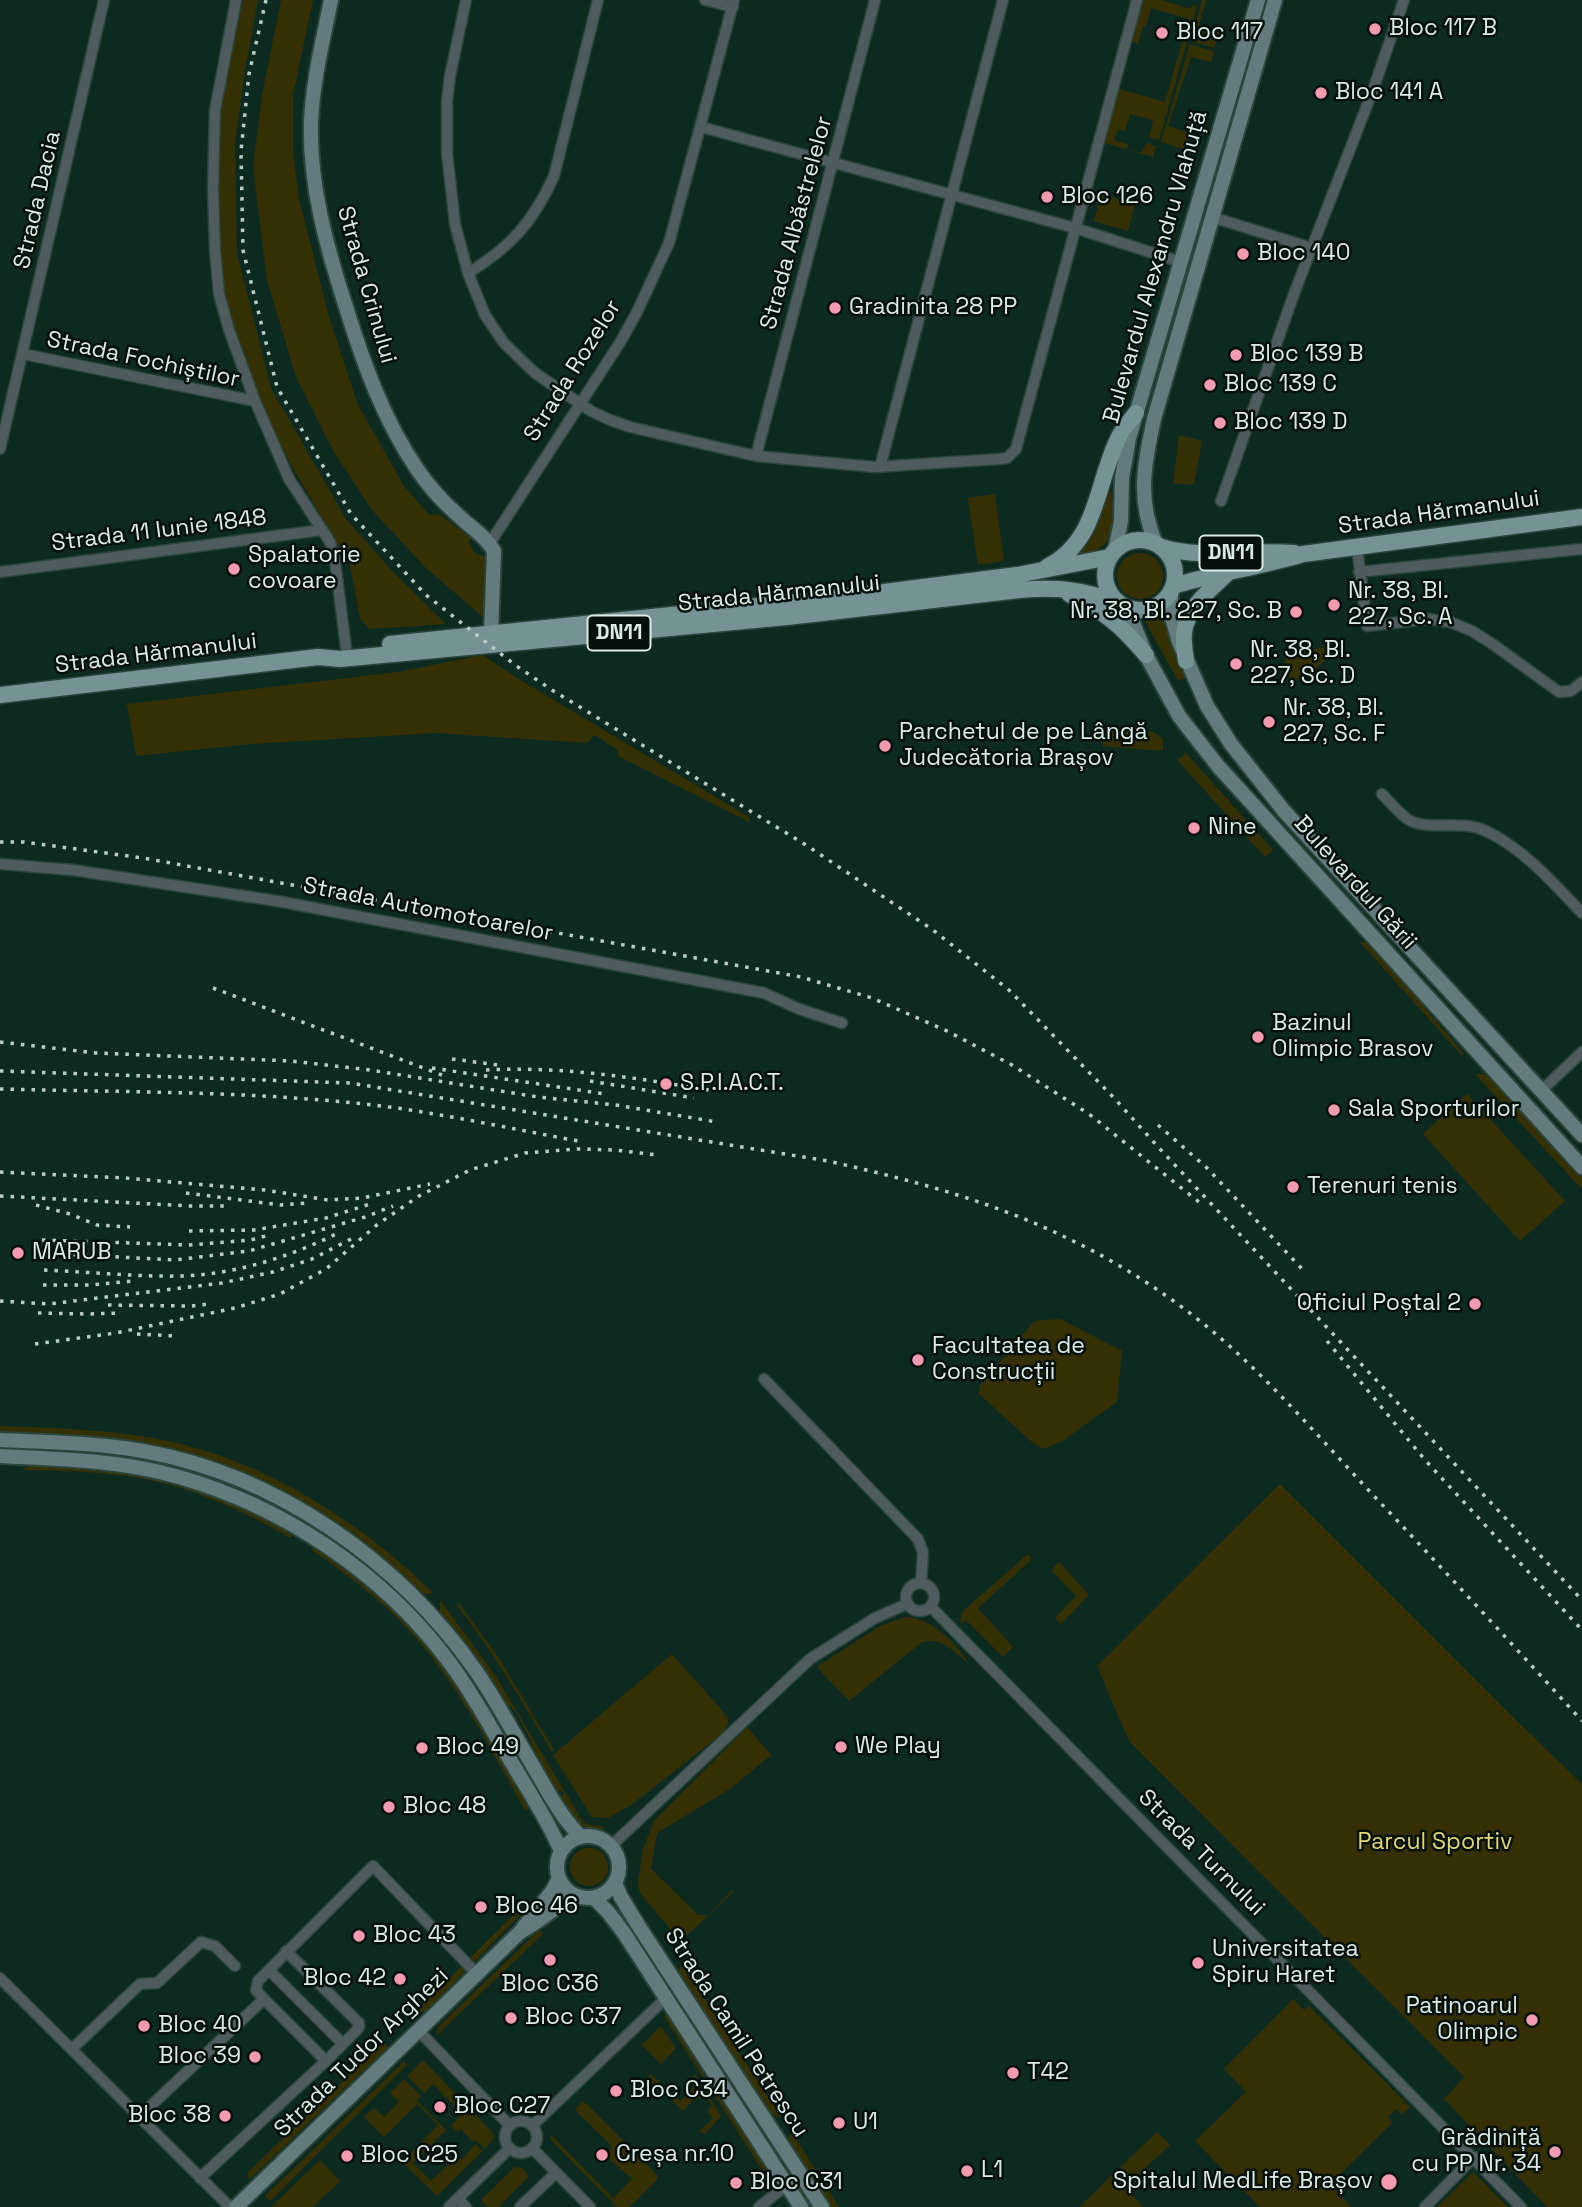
<!DOCTYPE html>
<html>
<head>
<meta charset="utf-8">
<style>
  body { margin:0 }
  canvas { display:block; background:#0d2a21 }
</style>
</head>
<body>
<canvas width="1582" height="2207"></canvas>
<script>
const ctx = document.querySelector('canvas').getContext('2d');
ctx.lineJoin = 'round';
function fillPath(path, color) { ctx.fillStyle = color; ctx.fill(path, 'evenodd'); }
function trace(path, color, width, dash) { ctx.strokeStyle = color; ctx.lineWidth = width; ctx.lineCap = dash ? 'butt' : 'round'; ctx.setLineDash(dash || []); ctx.stroke(path); }
function write(font, color, halo, rows, align = 'center') {
  ctx.font = font + ' "Space Grotesk",sans-serif'; ctx.lineWidth = 5; ctx.setLineDash([]); ctx.textBaseline = 'middle'; ctx.strokeStyle = halo; ctx.fillStyle = color; for (const [text, x, y, turn = 0] of rows) {
    ctx.save(); ctx.translate(x, y); ctx.rotate((+turn || 0) * Math.PI / 180); ctx.textAlign = isNaN(turn) ? turn : align; if (halo) ctx.strokeText(text, 0, 0); ctx.fillText(text, 0, 0); ctx.restore();
  }
}
fillPath(new Path2D(`
  M243,0H258L244,77L235,144L237,253L271,388L346,519L392,571L446,624L370,629L360,619L350,565L291,465L249,382L221,294L215,215L216,130Z
  M281,0H313L293,95V154L299,199L329,317L358,405L404,486L429,515L439,514L471,538L469,543L477,555L487,556L485,619L426,568L372,510L334,452L296,377L267,280L253,167L262,95Z
  M1140,0H1161L1191,9L1193,5L1197,6L1159,140L1149,137L1153,120L1130,114L1125,131L1118,129L1114,140L1128,144L1127,149L1142,153L1146,143L1156,146L1153,157L1105,143L1119,89L1165,102L1189,19L1151,8L1146,27L1143,26L1138,44L1129,41Z
  M1202,0H1206L1199,24L1220,31L1214,48L1191,41Z
  M1190,44L1214,52L1211,62L1191,57L1168,126L1189,133L1184,149L1161,142Z
  M1097,193L1135,204L1128,231L1094,221L1101,195Z
  M1179,435L1202,441L1194,485L1173,483Z
  M1109,485C1115,498 1114,530 1106,542C1099,552 1085,555 1075,556L1089,539Z
  M995,494L1004,561L978,565L968,498Z
  M1117 576a23 23 0 1 1 46 0a23 23 0 1 1-46 0Z
  M1163,613L1185,678L1178,681L1145,621Z
  M1330,646L1339,648L1312,672L1290,683L1284,655Z
  M482,655L522,681L749,817V822L618,756V750C608,745 603,739 594,735L587,743L436,733L251,744L136,756L127,704L398,672Z
  M1104,729L1153,732L1163,738V751L1103,746Z
  M1186,753L1273,850L1265,857L1177,760Z
  M1364,942H1369L1464,1054L1461,1055L1361,943Z
  M1475,1074H1485L1493,1079L1582,1175V1189Z
  M1467,1094L1565,1201L1520,1241L1423,1134Z
  M1060,1319L1122,1351L1117,1402L1062,1441L1044,1449L1033,1443L979,1394L980,1385L1034,1321Z
  M0,1426C62,1428 125,1430 185,1445C276,1468 368,1528 434,1594H422C346,1523 249,1460 144,1445C97,1439 48,1438 0,1434Z
  M0,1444L55,1446L151,1458L236,1483L294,1511L361,1556L429,1618L476,1680L545,1799L540,1801C521,1769 502,1737 483,1705C465,1676 448,1647 426,1622C354,1541 253,1484 148,1462C100,1452 50,1451 0,1449Z
  M32,1463C85,1467 139,1471 191,1486C225,1496 257,1514 289,1529L292,1534L291,1538C259,1520 227,1504 193,1492C138,1473 79,1470 22,1470Z
  M1280,1484L1523,1727L1582,1784V2207H1547L1444,2099L1464,2077L1129,1741L1097,1666Z
  M316,1548L322,1549C363,1580 405,1614 437,1655C473,1702 500,1756 530,1807L525,1810C496,1759 469,1706 433,1659C399,1614 356,1580 310,1549Z
  M1027,1555L1031,1556L1030,1561L978,1608L1013,1647L1003,1657L966,1620L961,1624V1615L965,1609Z
  M1059,1562L1089,1595L1061,1624L1055,1618L1076,1596L1051,1570Z
  M440,1600L495,1675L583,1822L590,1825L603,1826V1830C577,1829 574,1819 559,1800L564,1793L562,1791L554,1792L536,1758L531,1741L515,1711L499,1696L440,1613Z
  M459,1603L499,1658L554,1750L552,1752C522,1701 493,1652 457,1605Z
  M905,1617C930,1617 956,1642 968,1663C953,1651 942,1637 922,1642L849,1701L821,1672L818,1666L880,1626Z
  M672,1654L727,1716L728,1723L723,1733L631,1805L608,1818L592,1817L553,1755Z
  M747,1727L771,1755L730,1789L657,1833L651,1869L698,1915H708L732,1890L733,1892L685,1937L680,1933L676,1936L640,1893L638,1884L643,1849L654,1821Z
  M570 1867a19 19 0 1 1 38 0a19 19 0 1 1-38 0Z
  M521,1907L524,1911L426,2011L415,2013Z
  M539,1930L543,1934L437,2035L438,2027Z
  M635,1932L813,2207H807L632,1935Z
  M682,1964L781,2117L772,2115L769,2112L680,1975L679,1969Z
  M1293,1999L1304,2010L1309,2006L1410,2107L1402,2115L1396,2109L1388,2117L1393,2122L1330,2184L1351,2207H1260L1195,2141L1246,2092L1224,2069Z
  M663,2015L671,2016L692,2049L696,2062L719,2098L732,2111L775,2175V2182L773,2187Z
  M659,2027H661L676,2048L661,2064L642,2045Z
  M384,2042L388,2047L250,2179L247,2173Z
  M423,2060L494,2134V2138L485,2149L476,2140L473,2142L461,2129L458,2132L451,2126L462,2113L433,2084L424,2093L407,2076Z
  M404,2061L407,2065L270,2201L265,2196Z
  M651,2074L680,2101L699,2082L693,2076L695,2074L721,2116L705,2134L699,2131L713,2118L707,2112L712,2106L706,2097L694,2099L683,2111L660,2089L655,2087L648,2088L643,2082Z
  M404,2079L421,2096L417,2101L446,2130L413,2163L431,2181L457,2156L462,2160L475,2144L483,2151L437,2196L402,2162L438,2125L417,2104L384,2137L364,2117L374,2108L384,2117L399,2102L390,2093Z
  M582,2102L587,2104L657,2175V2180L629,2207H617L551,2140V2135L613,2198L632,2179L608,2158L611,2155L608,2152L611,2149V2145L575,2110Z
  M791,2131L839,2207H830L790,2145L789,2139Z
  M1157,2132L1170,2145L1125,2187L1143,2207H1079Z
  M320,2160L340,2181L313,2207H271Z
  M515,2167L522,2168L527,2173L528,2177L499,2207H488L481,2200Z
  M1473,2172L1508,2207H1437Z`), '#353004');
const street = new Path2D(`
  M236,0L215,110L213,189L215,250L219,294L229,330L255,401L289,479L330,542L335,561L346,648
  M466,0L450,76L447,101V153L455,224L468,273L485,315L504,343L535,373L591,411L610,420L630,427L756,456L875,467L999,459L1007,458L1016,449L1137,0
  M705,0L733,7
  M701,127L1075,228L1181,262
  M1212,217L1312,248
  M468,273C510,248 534,221 554,176L598,0
  M23,354L255,401
  M0,449L104,0
  M756,456L875,0
  M880,467L1003,0
  M1221,501L1295,291L1373,90L1404,0
  M490,543L621,341L637,312L669,243L734,0
  M1357,547L1367,626L1428,619L1450,622L1472,631L1494,645L1559,692L1571,691L1582,682
  M0,572L322,530
  M1359,572L1582,549
  M1382,794C1391,803 1399,814 1409,820C1430,832 1461,818 1488,832C1525,850 1554,884 1582,913
  M0,864L73,870L277,901L764,993L799,1009L842,1023
  M1541,1091L1582,1052
  M764,1379L918,1539L923,1552L921,1583
  M906 1597a14 14 0 1 1 28 0a14 14 0 1 1-28 0Z
  M931,1607L1521,2207
  M611,1846L810,1659L875,1618L907,1604
  M286,1951L359,2023V2027L356,2031L326,2061
  M269,1970L343,2044
  M0,1978L230,2207
  M264,1999L256,1990L258,1981L373,1866L477,1974
  M418,2030L510,2126
  M73,2048L140,1984L157,1983L201,1942L215,1946L235,1966
  M139,2117L264,1999L326,2061L200,2178
  M505 2137a16 16 0 1 1 32 0a16 16 0 1 1-32 0Z
  M532,2126L666,1998
  M532,2148L590,2207
  M458,2199L466,2207
  M449,2207L510,2148
  M520,2207L556,2173
  M759,2207L787,2185
  M1425,2207L1474,2157`);
const secondary = new Path2D(`
  M331,0C323,40 313,80 311,121C309,183 326,245 345,304C363,362 383,419 417,469C429,487 444,503 460,517C471,528 486,536 494,551L491,633
  M1156,544C1137,500 1144,464 1154,419L1275,0
  M1115,551L1121,521L1122,478L1129,438L1258,0
  M1171,592V614L1179,642L1207,706L1231,744L1284,811L1582,1135
  M1127,608L1146,655L1179,716L1218,766L1582,1167
  M0,1440C48,1442 96,1443 143,1451C277,1475 398,1560 476,1671C498,1703 516,1738 536,1771C549,1794 562,1818 581,1837
  M0,1456C60,1459 121,1460 179,1477C284,1507 381,1572 447,1659C471,1690 489,1725 509,1758C527,1789 547,1818 561,1851
  M557 1867a31 31 0 1 1 62 0a31 31 0 1 1-62 0Z
  M615,1883L621,1897L638,1925L822,2207
  M594,1898L608,1912L624,1933L801,2207
  M523,1928L553,1890L559,1878
  M236,2207L520,1932C540,1922 555,1906 575,1896`);
const primary = new Path2D(`
  M1105 575a35 35 0 1 1 70 0a35 35 0 1 1-70 0Z
  M1161,547C1204,560 1248,549 1294,553
  M1047,567C1100,540 1095,482 1120,435C1124,427 1131,420 1136,413
  M1173,586C1216,573 1260,567 1303,554L1582,517
  M1069,594C1104,611 1121,625 1146,655
  M390,644L846,597L1017,575L1110,557
  M1186,661C1185,652 1183,642 1184,633C1186,608 1213,587 1230,571
  M0,695L318,657L340,659L787,617L1019,590C1057,587 1083,589 1118,603`);
trace(street, '#2a453c', 13);
trace(secondary, '#2a453c', 18);
trace(primary, '#2a453c', 19);
trace(street, '#4e5c5d', 10);
trace(secondary, '#647b7d', 14);
trace(primary, '#759395', 16);
trace(new Path2D(`
  M266,0L249,74L241,151L243,250L277,387L351,514L426,595L515,665L552,690L806,845L933,930L1009,990L1116,1100L1159,1148L1582,1600
  M0,842H24L143,858L801,977L872,998L947,1031L1012,1065L1089,1114L1199,1202
  M213,988L442,1075
  M0,1042L96,1053L291,1061L370,1070L538,1097L616,1105L717,1122
  M452,1059L498,1065
  M432,1068L605,1094
  M486,1070C564,1066 637,1078 714,1091
  M0,1071L350,1083L828,1161C911,1180 992,1201 1069,1239C1128,1267 1186,1306 1235,1351C1284,1396 1328,1447 1374,1496C1444,1570 1513,1645 1582,1721
  M590,1081L694,1098
  M0,1089C115,1092 230,1091 344,1102C425,1109 505,1128 584,1142
  M1158,1125L1207,1168L1304,1271
  M0,1172L125,1178L265,1190L328,1200L362,1198L430,1184
  M186,1193L281,1205L307,1203
  M0,1196L191,1206H225
  M36,1205L70,1214L97,1225L130,1227
  M189,1231L254,1230L326,1218L370,1204
  M42,1240L189,1245L251,1240L269,1235
  M42,1253L175,1260L249,1251L365,1217L393,1206
  M44,1270C90,1272 137,1277 183,1276C236,1274 289,1257 336,1234
  M43,1285H90L132,1281
  M0,1301L49,1304L222,1283L273,1272L312,1259L353,1238
  M108,1305L191,1306L209,1304
  M38,1313L87,1314L122,1313
  M137,1334L175,1336
  M1327,1341L1425,1460L1582,1630
  M35,1344L116,1333L235,1308L280,1294L326,1269L378,1224L419,1196L470,1170L525,1153L577,1149L615,1150L657,1155`), '#b9ccc5', 3.5, [3.5, 7]);
for (const [x, y, r, color] of [
  [1375,29,7,"#f29aaf"],
  [1162,33,7,"#f29aaf"],
  [1321,93,7,"#f29aaf"],
  [1047,197,7,"#f29aaf"],
  [1243,254,7,"#f29aaf"],
  [835,308,7,"#f29aaf"],
  [1236,355,7,"#f29aaf"],
  [1210,385,7,"#f29aaf"],
  [1220,423,7,"#f29aaf"],
  [234,569,7,"#f29aaf"],
  [1334,605,7,"#f29aaf"],
  [1296,612,7,"#f29aaf"],
  [1236,664,7,"#f29aaf"],
  [1269,722,7,"#f29aaf"],
  [885,746,7,"#f29aaf"],
  [1194,828,7,"#f29aaf"],
  [1258,1037,7,"#f29aaf"],
  [666,1084,7,"#f29aaf"],
  [1334,1110,7,"#f29aaf"],
  [1293,1187,7,"#f29aaf"],
  [18,1253,7,"#f29aaf"],
  [1475,1304,7,"#f29aaf"],
  [918,1360,7,"#f29aaf"],
  [841,1747,7,"#f29aaf"],
  [422,1748,7,"#f29aaf"],
  [389,1807,7,"#f29aaf"],
  [481,1907,7,"#f29aaf"],
  [359,1936,7,"#f29aaf"],
  [550,1960,7,"#f29aaf"],
  [1198,1963,7,"#f29aaf"],
  [400,1979,7,"#f29aaf"],
  [511,2018,7,"#f29aaf"],
  [1532,2020,7,"#f29aaf"],
  [144,2026,7,"#f29aaf"],
  [255,2057,7,"#f29aaf"],
  [1013,2073,7,"#f29aaf"],
  [616,2091,7,"#f29aaf"],
  [440,2107,7,"#f29aaf"],
  [225,2116,7,"#f29aaf"],
  [839,2123,7,"#f29aaf"],
  [1555,2152,7,"#f29aaf"],
  [602,2155,7,"#f29aaf"],
  [347,2156,7,"#f29aaf"],
  [967,2171,7,"#f29aaf"],
  [1389,2182,9,"#f29aaf"],
  [736,2183,7,"#f29aaf"]
]) { const dot = new Path2D(); dot.arc(x, y, r, 0, 2 * Math.PI); ctx.fillStyle = color; ctx.fill(dot); trace(dot, '#05100c', 2.5); }
for (const [x, y, w] of [
  [1231,553,63],
  [619,633,63]
]) { const box = new Path2D(); box.roundRect(x - w / 2, y - 17.5, w, 35, 5); ctx.fillStyle = '#05100c'; ctx.fill(box); trace(box, '#dbece5', 2); }
write('bold 21px', '#dbece5', null, [
  ["DN11",1231,553],
  ["DN11",619,633]
]);
write('23px', '#dbece5', '#05100c', [
  ["Bloc 117 B",1389,29],
  ["Bloc 117",1176,33],
  ["Bloc 141 A",1335,93],
  ["Bloc 126",1061,197],
  ["Bloc 140",1257,254],
  ["Gradinita 28 PP",849,308],
  ["Bloc 139 B",1250,355],
  ["Bloc 139 C",1224,385],
  ["Bloc 139 D",1234,423],
  ["Spalatorie",248,556],
  ["covoare",248,582],
  ["Nr. 38, Bl.",1348,592],
  ["227, Sc. A",1348,618],
  ["Nr. 38, Bl. 227, Sc. B",1282,612,"right"],
  ["Nr. 38, Bl.",1250,651],
  ["227, Sc. D",1250,677],
  ["Nr. 38, Bl.",1283,709],
  ["227, Sc. F",1283,735],
  ["Parchetul de pe Lângă",899,733],
  ["Judecătoria Brașov",899,759],
  ["Nine",1208,828],
  ["Bazinul",1272,1024],
  ["Olimpic Brasov",1272,1050],
  ["S.P.I.A.C.T.",680,1084],
  ["Sala Sporturilor",1348,1110],
  ["Terenuri tenis",1307,1187],
  ["MARUB",32,1253],
  ["Oficiul Poștal 2",1461,1304,"right"],
  ["Facultatea de",932,1347],
  ["Construcții",932,1373],
  ["We Play",855,1747],
  ["Bloc 49",436,1748],
  ["Bloc 48",403,1807],
  ["Bloc 46",495,1907],
  ["Bloc 43",373,1936],
  ["Universitatea",1212,1950],
  ["Spiru Haret",1212,1976],
  ["Bloc 42",386,1979,"right"],
  ["Bloc C36",550,1985,"center"],
  ["Patinoarul",1518,2007,"right"],
  ["Olimpic",1518,2033,"right"],
  ["Bloc C37",525,2018],
  ["Bloc 40",158,2026],
  ["Bloc 39",241,2057,"right"],
  ["T42",1027,2073],
  ["Bloc C34",630,2091],
  ["Bloc C27",454,2107],
  ["Bloc 38",211,2116,"right"],
  ["U1",853,2123],
  ["Grădiniță",1541,2139,"right"],
  ["cu PP Nr. 34",1541,2165,"right"],
  ["Creșa nr.10",616,2155],
  ["Bloc C25",361,2156],
  ["L1",981,2171],
  ["Spitalul MedLife Brașov",1373,2182,"right"],
  ["Bloc C31",750,2183]
], 'left');
write('23px', '#dbece5', '#05100c', [
  ["Strada Dacia",38,200,-77],
  ["Strada Albăstrelelor",797,223,-75],
  ["Bulevardul Alexandru Vlahuță",1156,267,-74],
  ["Strada Crinului",366,285,74],
  ["Strada Fochiștilor",143,360,12],
  ["Strada Rozelor",573,371,-58],
  ["Strada Hărmanului",1439,513,-8],
  ["Strada 11 Iunie 1848",159,531,-7],
  ["Strada Hărmanului",779,594,-6],
  ["Strada Hărmanului",156,654,-7],
  ["Bulevardul Gării",1355,883,48],
  ["Strada Automotoarelor",428,910,11],
  ["Strada Turnului",1201,1853,45],
  ["Strada Camil Petrescu",736,2033,57],
  ["Strada Tudor Arghezi",362,2053,-44]
]);
write('23px', '#e4d873', '#05100c', [
  ["Parcul Sportiv",1435,1843]
]);
</script>
</body>
</html>
